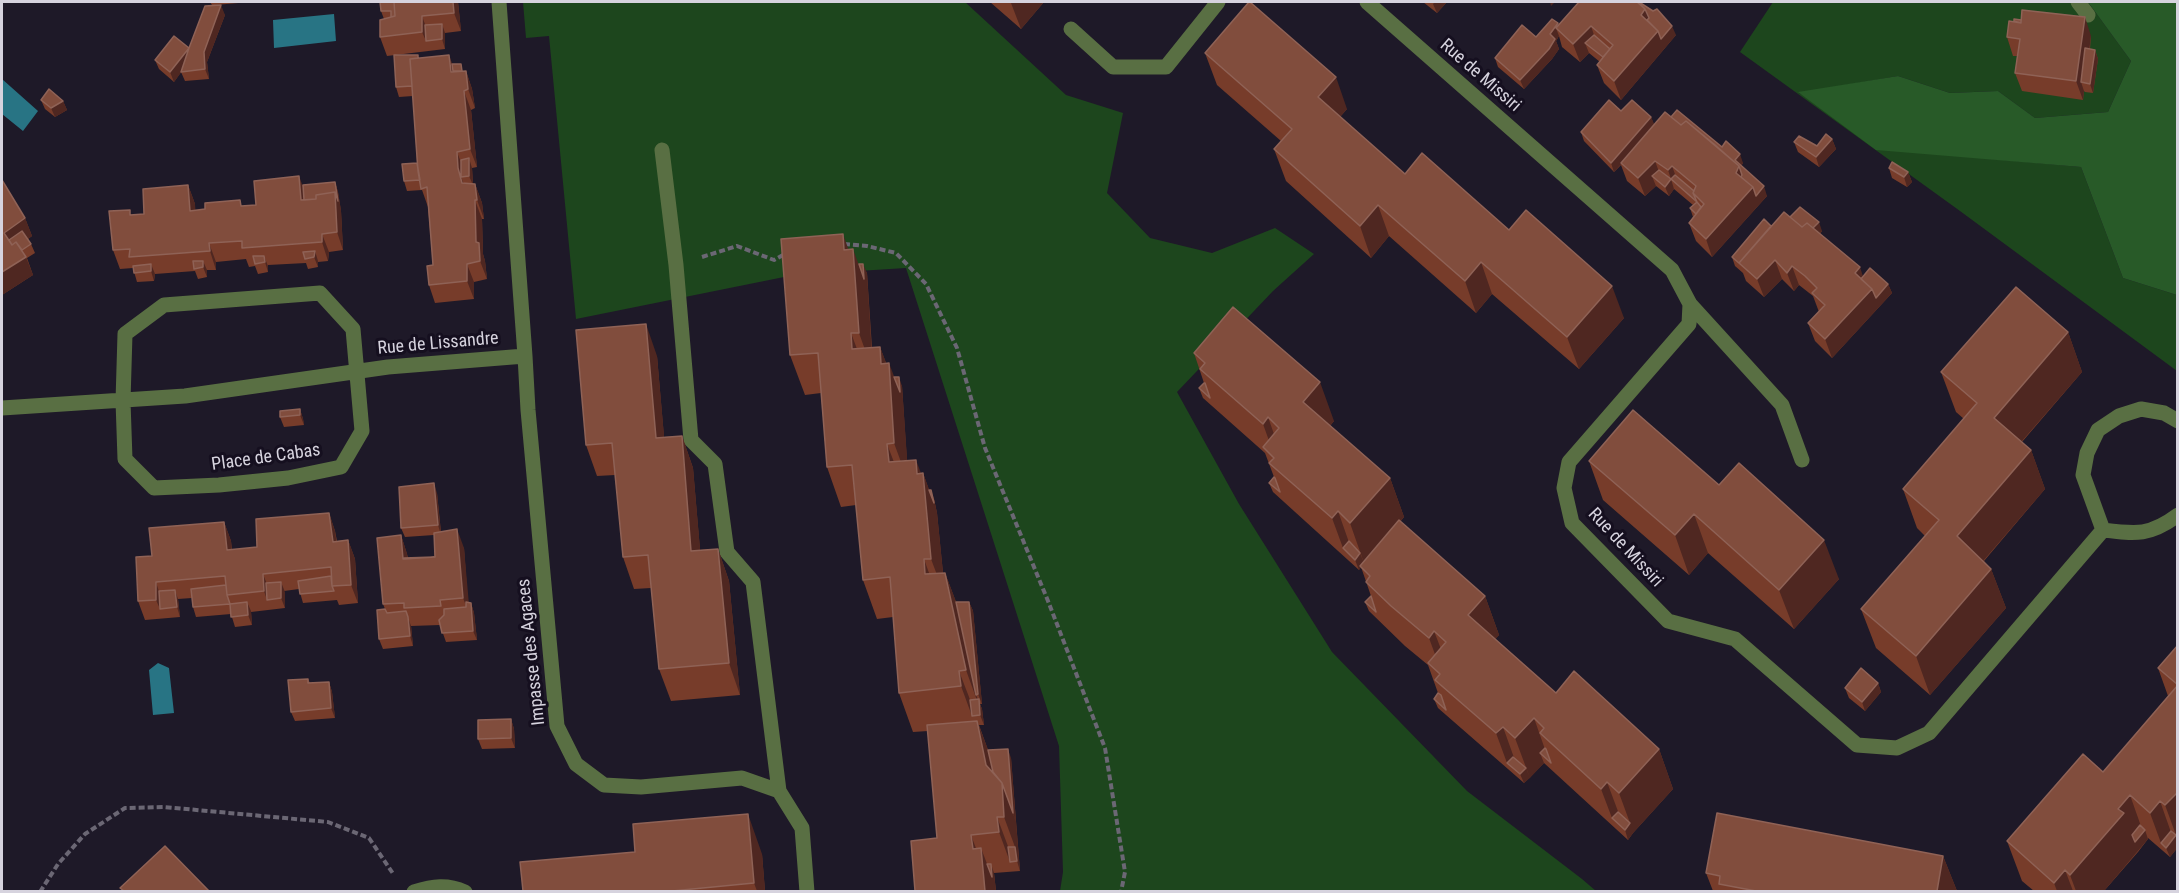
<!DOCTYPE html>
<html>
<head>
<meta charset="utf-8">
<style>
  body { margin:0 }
  #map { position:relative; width:2179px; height:893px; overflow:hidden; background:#1e1928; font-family:"Roboto Condensed",sans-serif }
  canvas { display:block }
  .frame { position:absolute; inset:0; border:3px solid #d6d3de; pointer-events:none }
</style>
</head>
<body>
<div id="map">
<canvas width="2179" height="893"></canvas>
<div class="frame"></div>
</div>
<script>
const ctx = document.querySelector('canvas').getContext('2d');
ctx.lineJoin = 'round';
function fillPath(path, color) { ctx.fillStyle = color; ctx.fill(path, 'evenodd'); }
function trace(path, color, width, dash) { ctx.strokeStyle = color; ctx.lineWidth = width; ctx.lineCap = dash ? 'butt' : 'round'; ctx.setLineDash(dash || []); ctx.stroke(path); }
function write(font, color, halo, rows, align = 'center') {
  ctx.font = font + ' "Roboto Condensed",sans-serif'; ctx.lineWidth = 6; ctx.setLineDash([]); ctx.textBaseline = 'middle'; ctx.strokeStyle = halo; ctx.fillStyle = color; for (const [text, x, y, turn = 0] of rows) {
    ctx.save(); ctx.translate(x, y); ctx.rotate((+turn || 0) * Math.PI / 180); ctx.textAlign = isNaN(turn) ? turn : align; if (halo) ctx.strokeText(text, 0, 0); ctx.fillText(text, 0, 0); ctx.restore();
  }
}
fillPath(new Path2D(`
  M523,2H965L1066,95L1123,113L1107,193L1150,238L1212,253L1275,228L1314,254L1273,291L1177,392L1239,504L1332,652L1467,791L1582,879L1596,891H1060L1063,872L1059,746L906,268L794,275L576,319L549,36L526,38Z
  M1773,2H2088L2131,61L2108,112L2035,118L1998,91L1950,93L1898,76L1799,93L1949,155L2081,167L2123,278L2177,295V371L1960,211L1740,52Z`), '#1d461d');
fillPath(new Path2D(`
  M2088,2H2177V295L2123,278L2081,167L1876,150L1798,92L1898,76L1950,93L1998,91L2035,118L2108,112L2131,61Z`), '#285a28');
fillPath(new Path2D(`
  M334,14L336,41L274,48L273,20Z
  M2,79L38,111L23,131L2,114Z
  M158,663L169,668L174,713L153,715L149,670Z`), '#287484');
trace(new Path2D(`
  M844,244L867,246L896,253L926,284L957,348L985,448L1048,601L1105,748L1125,872L1121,892
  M702,257L737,246L774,260L785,254
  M40,892L58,864L85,834L125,808L164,807L328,822L369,838L394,875`), '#6b6774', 4, [6, 3]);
trace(new Path2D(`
  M1367,2L1672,270L1690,304L1689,324L1569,462L1564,488L1572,523L1668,621L1735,639L1857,745L1897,748L1929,733L2103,530
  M2078,2L2088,15
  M1071,29L1113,67H1166L1218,2
  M662,150L676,265L691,440L715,464L727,552L753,582L779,791
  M320,293L353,329L362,431L341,467L288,478L219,485L154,488L125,459L123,401L125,334L164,305Z
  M1690,304L1782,405L1802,460
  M525,356L528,410L557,726L576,764L604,785L641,787L742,778L779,791L802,828L807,892
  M2,408L185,396L388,367L525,356L499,2
  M2103,530L2083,475L2087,453L2098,430L2119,416L2141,409L2164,413L2178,421
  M2103,530C2136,534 2150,536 2178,515
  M414,892C433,886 447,884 465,892`), '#596f43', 15);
fillPath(new Path2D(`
  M210,2H250L215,5L225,15L207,62L209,79L185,81L181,72L174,82L159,69L155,60L189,48L212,5Z
  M380,2H458L461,31L445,33V49L387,56L380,37L384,19L381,11Z
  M990,2H1044L1021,29Z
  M1423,2H1447L1437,13Z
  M1579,2L1676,35L1621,100L1604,83L1597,65L1600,62L1589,53L1580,62L1562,47L1559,36L1556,41L1559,49L1552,59L1524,89L1498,67L1495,58L1536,37L1558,23V25Z
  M2091,36L2090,49L2095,50L2098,59L2093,93L2085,92L2084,91L2083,100L2022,91L2015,73L2017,56H2013L2007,37Z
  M1205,53L1347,109L1340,117L1405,174L1509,230L1624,318L1579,369L1492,294L1476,313L1389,236L1371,258L1286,181L1274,149L1281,141L1217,85Z
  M419,58L452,64L463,71H466L472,89L475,108L471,110L477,167L472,168L473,184H475L482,203L484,219H482L483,254L485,261L487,279L474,282V299L435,303L429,285L433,265L428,207L422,190L407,191L404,181L417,163L413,96L399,97L396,87Z
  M41,100L63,101L67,110L55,117L45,109Z
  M1621,111L1651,117L1654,125L1671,117L1722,147L1743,163L1741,166L1767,196L1712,257L1696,241L1689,223L1693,217L1690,208L1693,205L1674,189L1669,196L1656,186L1645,196L1627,181L1621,165L1614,172L1584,141L1581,132Z
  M1832,139L1836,149L1819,167L1798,152L1794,142L1817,146Z
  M1889,168L1908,172L1912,182L1907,187L1892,178Z
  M2,180L25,218L32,236L28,239L31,244L35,253L27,258L33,275L2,295Z
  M335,182L338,192L341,211L343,250L329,252L328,261L318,262V267L308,269L306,263L268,265V272L258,274L255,266L249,267L246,259L216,262V270H207V277L198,279L195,271L155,274L154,281L137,282L133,268L120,269L113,250L144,214L188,185L195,204V210L256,205L303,185Z
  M1790,217L1822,231L1820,234L1863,277L1888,284L1892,293L1832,358L1815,341L1808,323L1819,312L1813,296L1799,285L1794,291L1782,279L1764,297L1746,281L1743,273L1735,266L1732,257L1771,226Z
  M859,264L867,273L872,348L880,347L886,363L894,377L902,386L907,461L921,474L923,473L929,490L934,499L937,513L943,573H945L956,602H969L973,611L982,704H980L982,709L984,725H979L988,750L1011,758L1020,871L994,873L996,891H915L937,838L928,731L913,732L899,693L893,617L877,619L863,580L856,505L841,507L827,467L821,393L805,395L790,355Z
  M2068,332L2082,372L2022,442L2031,450L2045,489L1984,561L1991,569L2006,608L1930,695L1876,648L1861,609L1925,536L1917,528L1903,489L1964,419L1956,412L1941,372Z
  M1194,353L1334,421L1330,426L1390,478L1404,517L1400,522L1485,596L1499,635L1495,639L1556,693L1659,749L1673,789L1633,833L1628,840L1544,763L1524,783L1438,708L1434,699L1438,693L1428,665L1405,646L1369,611L1365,602L1371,596L1361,567L1359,570L1273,492L1269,483L1274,477L1265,453L1203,398L1199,388L1204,383Z
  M657,356L664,437L682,436L693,468L700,550L718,549L729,581L740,695L671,701L659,669L651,588L634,589L623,557L615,475L597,476L586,445Z
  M300,409L303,419L304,425L284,427L280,417Z
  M1589,461L1719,485L1839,579L1794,629L1708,553L1689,575L1603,500Z
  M437,493L441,532L464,548L468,603H471L474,613L477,640L446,642L440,625L411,626L413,646L383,649L379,639L385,609L383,604L401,535L407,554L408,558L435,557L434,535L405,537L401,528Z
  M329,513L335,531L337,541L348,540L355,559L358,603L339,605L337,600L303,603L299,589L284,591L285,608L251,612L252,625L235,627L231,614L196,617L193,607L192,598L178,599L180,617L145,620L138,601L152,556L224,522L231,541L232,550L257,547Z
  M2178,645V847L2170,857L2148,838V839L2138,852L2104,891H2034L2022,881L2007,841L2103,772L2168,696L2158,668Z
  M308,679L310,683L329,682L332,692L335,718L295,721L291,712Z
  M1878,683L1881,692L1865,711L1849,698L1845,688Z
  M511,719L514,729L515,748L482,749L478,739Z
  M762,854L765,891H523Z
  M1943,856L1957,891H1713L1706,873Z`), '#773c2a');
fillPath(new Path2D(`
  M453,2H458L461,31L454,13Z
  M1012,2H1044L1021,29L1011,3Z
  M1435,2H1447L1437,13L1433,4Z
  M1550,2H1555L1551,6Z
  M221,5L225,15L207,62L209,79L205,69L204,52Z
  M1645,9L1652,28L1641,15Z
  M422,16L429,35L426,41L422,32Z
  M2085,17L2091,36L2085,83L2081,82L2084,91L2083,100L2076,81Z
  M1558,23L1561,33L1556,28L1559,36L1556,41L1559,49L1552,59L1524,89L1520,80Z
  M442,24L445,33V49L442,39Z
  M1591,26L1597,44L1585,43L1589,53L1580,62L1573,44Z
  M1672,26L1676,35L1621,100L1614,81L1658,31Z
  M189,48L192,58L174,82L170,72Z
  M2095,50L2098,59L2093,93L2090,84Z
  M449,55L456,74L451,72Z
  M466,71L472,89L475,108L468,89Z
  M1336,77L1347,109L1329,129L1318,97Z
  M464,91L471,110L477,167L470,149Z
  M63,101L67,110L55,117L51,108Z
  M1651,117L1655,126L1614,172L1611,163Z
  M1832,139L1836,149L1819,167L1816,157Z
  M457,152L464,170L461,177L465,187L462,183L458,168Z
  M1740,154L1743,163L1740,168L1746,184L1736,173L1735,160Z
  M469,158L472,168L473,185L469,176Z
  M1655,161L1662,180L1652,176L1656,186L1645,196L1638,178Z
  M1672,166L1679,185L1671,179L1668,170Z
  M1908,172L1912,182L1907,187L1904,177Z
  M299,176L306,195L304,209L301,200Z
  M1671,179L1674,189L1669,196L1665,187Z
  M335,182L338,192L341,211L343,250L337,232Z
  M475,184L482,203L484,219L477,200Z
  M188,185L195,204L197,230L190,211Z
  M1764,186L1767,196L1712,257L1706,239L1753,187Z
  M475,200L482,219L483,254L485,261L487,279L480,261L476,242Z
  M1378,205L1389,236L1371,258L1360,226Z
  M25,218L32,236L13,250L4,233Z
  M1819,222L1822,231L1809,246L1806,236Z
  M322,234L329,252L328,261L322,242Z
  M843,234L854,265L853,249L864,279L863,264L867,273L873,372L859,333L844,250Z
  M209,243L216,262V270L210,251Z
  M315,251L318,261V267L314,257Z
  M264,256L268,266V272L265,262Z
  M26,257L33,275L2,295V272Z
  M1775,260L1782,279L1764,297L1757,279Z
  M203,261L207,270V277L203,267Z
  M1481,262L1492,294L1476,313L1465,281Z
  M151,264L155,274L154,281L151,271Z
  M467,264L474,282V299L467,281Z
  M1792,266L1799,285L1794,291L1787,273Z
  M1860,267L1866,286L1855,273Z
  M1888,284L1892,293L1832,358L1825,339L1872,289Z
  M1612,286L1624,318L1579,369L1567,337Z
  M646,324L657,356L667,470L656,438Z
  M2068,332L2082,372L2008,457L1994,418Z
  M851,333L866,373L852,349Z
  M880,347L890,373L889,363L900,392L899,377L902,386L910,501L905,473L894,443L881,364Z
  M1320,382L1334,421L1317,441L1303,402Z
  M300,409L303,419L304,425L300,415Z
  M1268,417L1282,457L1277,463L1263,424Z
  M682,436L693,468L703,583L691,551Z
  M887,444L902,483L889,462Z
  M2031,450L2045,489L1971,575L1957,536Z
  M916,460L924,481L923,473L934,503L931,490L934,499L937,513L947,613L942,588L931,559L917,474Z
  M1390,478L1404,517L1364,563L1350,523Z
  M434,483L437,493L441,535L438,525Z
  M1338,511L1352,551L1343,548L1332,518Z
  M329,513L335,531L339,560L333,542Z
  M1694,514L1708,553L1689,575L1675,535Z
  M224,522L231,541L233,569L227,550Z
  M457,529L464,548L470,616L463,598Z
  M401,535L407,554L409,568L403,559Z
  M348,540L355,559L358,603L351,585Z
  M1824,540L1839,579L1794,629L1779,590Z
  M718,549L729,581L740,695L729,663Z
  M1360,553L1364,563L1359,570L1355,560Z
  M924,559L938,598L925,574Z
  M1991,569L2006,608L1930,695L1916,656Z
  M945,573L960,612L976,695L982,709L984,725L980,715L979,706L966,670Z
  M263,574L270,592L267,600L264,591Z
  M156,582L162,601L160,609L156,600Z
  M281,582L285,592V608L281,598Z
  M175,590L178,599L180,617L177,607Z
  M1485,596L1499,635L1483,655L1468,615Z
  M247,602L251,611L252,625L248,615Z
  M969,602L973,611L982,704L978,694Z
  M471,603L474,613L477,640L473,631Z
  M408,617L411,626L413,646L410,636Z
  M1434,631L1449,670L1440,668L1429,638Z
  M959,671L974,710L972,716L961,686Z
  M329,682L332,692L335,718L331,708Z
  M1878,683L1881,692L1865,711L1862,702Z
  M1534,718L1548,758L1540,753L1544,763L1530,778L1515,738Z
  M511,719L514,729L515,748L511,738Z
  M977,721L992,760L999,797L986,765Z
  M1503,727L1517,766L1507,763L1496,733Z
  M1008,749L1011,758L1016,822L1013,813Z
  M1659,749L1673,789L1633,833L1628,840L1625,830L1630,823L1619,793Z
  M1526,768L1530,778L1524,783L1520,774Z
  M1607,782L1622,822L1612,818L1601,789Z
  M1002,783L1016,822L1020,871L1017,861L1015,847L1004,817Z
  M2178,792V847L2170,857L2166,848L2161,843L2150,813L2160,801L2173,838L2176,835L2165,805Z
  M2130,795L2143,832L2145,830L2148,839L2104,891H2076L2070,875L2118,809Z
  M748,814L762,854L765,891H757L754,883Z
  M997,817L1012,857L1010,862L999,832Z
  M971,835L983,867L981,848L992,877L991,864L994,873L996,891H985L973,849Z
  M1943,856L1957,891H1937Z
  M2065,870L2073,891H2057L2054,883Z`), '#4f2721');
const building = new Path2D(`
  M380,2H394L395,16L391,17V11H381Z
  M394,2H453L454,13L422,16V32L380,37V20L395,16Z
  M1249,2H1250L1336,77L1318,97L1405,174L1422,153L1509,230L1526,210L1612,286L1567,337L1481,262L1465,281L1378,205L1360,226L1274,149L1292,129L1205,53Z
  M1579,2H1637L1645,9L1641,15L1658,31L1614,81L1597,65L1613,45L1591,26L1573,44L1556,28Z
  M1639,2L1653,11L1657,9L1672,26L1661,39L1658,31L1647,20L1649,18L1645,9L1639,3Z
  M221,5L204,52L205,69L181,72L189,48L170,72L155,60L174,36L189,48L205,6Z
  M2022,10L2085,17L2076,81L2015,73L2020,39L2007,37L2009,21L2021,23Z
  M1552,19L1558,23L1550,34L1555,39L1549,49L1520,80L1495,58L1522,25L1536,37Z
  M2014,19L2021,20V23L2014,21Z
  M442,24V39L426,41L425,25Z
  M1594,35L1610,49L1603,57L1585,43Z
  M2085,48L2095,50L2090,84L2081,82Z
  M394,55H418V58L410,59L412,86L396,87Z
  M449,55L451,72L466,71L468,89L464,91L470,149L457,152L458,168L462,183L475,184L477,200H475L476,242L479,243L480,261L467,264V281L429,285L427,266L433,265L427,187L421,189L418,171L410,59Z
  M452,64H461L462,71H453Z
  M49,89L63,101L51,108L41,100Z
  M1609,100L1621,111L1632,100L1651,117L1611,163L1581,132Z
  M1677,110L1722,147L1726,141L1740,154L1735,160L1764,186L1756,196L1753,187L1741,177L1742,175L1739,166L1686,121L1681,125L1671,117Z
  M1665,112L1681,125L1686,121L1714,144L1739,166L1736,173L1753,187L1706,239L1689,223L1704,204L1693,193L1696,186L1672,166L1668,170L1655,161L1638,178L1621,163Z
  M1826,134L1832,139L1816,157L1794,142L1799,136L1817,146Z
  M469,158V176L461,177V160Z
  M1892,162L1908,172L1904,177L1889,168Z
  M417,163L420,180L404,181L402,164Z
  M1659,170L1671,179L1665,187L1652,176Z
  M1675,175L1694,191L1693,193L1697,202L1671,179Z
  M299,176L301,200L316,199V195L335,192L337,232L322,234V242L242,248V241L209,243L210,251L129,257L130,249L113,250L109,211L130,210V215L144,214L143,189L188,185L190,211L205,209V203L240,200L241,206L256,205L254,181Z
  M2,180L25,218L4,233L12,245L16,242L26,257L2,272Z
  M335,182L338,201L335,192L316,195V199L304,200L303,185Z
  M1697,202L1701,207L1696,214L1690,208Z
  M1800,207L1819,222L1813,228L1807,223L1802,227L1790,217Z
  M1784,212L1802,227L1807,223L1860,267L1855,273L1872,289L1825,339L1808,323L1825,305L1812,293L1817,288L1805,276L1792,266L1787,273L1775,260L1757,279L1739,263Z
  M1764,219L1771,226L1739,263L1740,264L1732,257Z
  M22,231L31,244L22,250L16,242L12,245L9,240Z
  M843,234L844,250L853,249L859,333H851L852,349L880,347L881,364L889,363L894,443L887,444L889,462L916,460L917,474L923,473L931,559H924L925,574L945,573L966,670L959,671L961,686L899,693L890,577L863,580L852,465L827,467L818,353L790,355L781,239Z
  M315,251L314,257L305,259L303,252Z
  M253,256H264L265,262L255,264Z
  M193,261H203V267L194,269Z
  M151,264V271L134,273L133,266Z
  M859,264H863L864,279Z
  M1870,268L1888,284L1876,298L1872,289L1861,279Z
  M2016,287L2068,332L1994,418L2031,450L1957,536L1991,569L1916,656L1861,609L1939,520L1903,489L1977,403L1941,372Z
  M1233,307L1320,382L1303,402L1390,478L1350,523L1338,511L1332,518L1269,463L1274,458L1263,447L1279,428L1268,417L1263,424L1200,369L1205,363L1194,353Z
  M646,324L656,438L682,436L691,551L718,549L729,663L659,669L648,555L623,557L612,443L586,445L576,330Z
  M894,377H899L900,392Z
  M1204,383H1205L1210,398L1199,388Z
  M300,409V415L280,417V411Z
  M1633,410L1719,485L1739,463L1824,540L1779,590L1694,514L1675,535L1589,461Z
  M1274,477L1275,478L1280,492L1269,483Z
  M434,483L438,525L401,528L399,487Z
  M929,490H931L934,503Z
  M329,513L333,542L348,540L351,585L332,586L331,567L263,574L264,591L227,595L225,576L156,582V600L138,601L136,557L152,556L149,528L224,522L227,550L257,547L256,519Z
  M1399,520L1485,596L1468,615L1556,693L1574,671L1659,749L1619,793L1607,782L1601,789L1540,733L1544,728L1534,718L1515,738L1503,727L1496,733L1435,680L1440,674L1428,663L1446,642L1434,631L1429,638L1391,606L1366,582L1370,576L1360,566Z
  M457,529L463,598L440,600L441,606L404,608V603L383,604L377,538L401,535L403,559L435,557L434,533Z
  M1349,541L1360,553L1355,560L1343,548Z
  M434,557L405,559L404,558Z
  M331,576L332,586L334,591L300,594L298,581Z
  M281,582V598L267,600L266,583Z
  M226,585L227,595L230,604L193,607L191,589Z
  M175,590L177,607L160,609L159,591Z
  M1371,596L1376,612L1365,602Z
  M247,602L248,615L231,617L230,604Z
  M466,602L471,603L473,631L442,633L439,620L444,615V609L466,607Z
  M956,602H969L978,694L976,695Z
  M385,609L387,613L406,611L408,617L410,636L379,639L377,610Z
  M2178,645V685L2158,668Z
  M1861,668L1878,683L1862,702L1845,688Z
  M308,679V683L329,682L331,708L291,712L288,680Z
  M2178,685V792L2165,805L2160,801L2150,813L2130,795L2118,809L2124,813L2070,875L2065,870L2054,883L2007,841L2083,754L2103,772Z
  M1438,693L1441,695L1446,710L1434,699Z
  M979,699L980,715L972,716L970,700Z
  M511,719V738L478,739V720Z
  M977,721L986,765L1002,783L1004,817H997L999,832L971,835L973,849L981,848L985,891H915L911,841L937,838L927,725Z
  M1545,748L1546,749L1551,763L1540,753Z
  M1008,749L1013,813L1002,783L993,772L988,750Z
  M1513,757L1526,768L1520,774L1507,763Z
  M1618,812L1630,823L1625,830L1612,818Z
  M1717,813L1943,856L1937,891H1756L1719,884L1720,876L1706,873Z
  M748,814L754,883L672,891H523L520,862L635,852L633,824Z
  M2140,825L2145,830L2135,842L2132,835Z
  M2171,831L2176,835L2166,848L2161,843Z
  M165,846L209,891H124L120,888Z
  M1008,847H1015L1017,861L1010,862Z
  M987,864H991L992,877Z`);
fillPath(building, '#814d3d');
trace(building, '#8f6256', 1.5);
write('18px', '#d6d3de', '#150f1f', [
  ["Rue de Missiri",1480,76,41],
  ["Rue de Lissandre",438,344,-5],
  ["Place de Cabas",266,458,-8],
  ["Rue de Missiri",1625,548,47],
  ["Impasse des Agaces",532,652,-96]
]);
</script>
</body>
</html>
